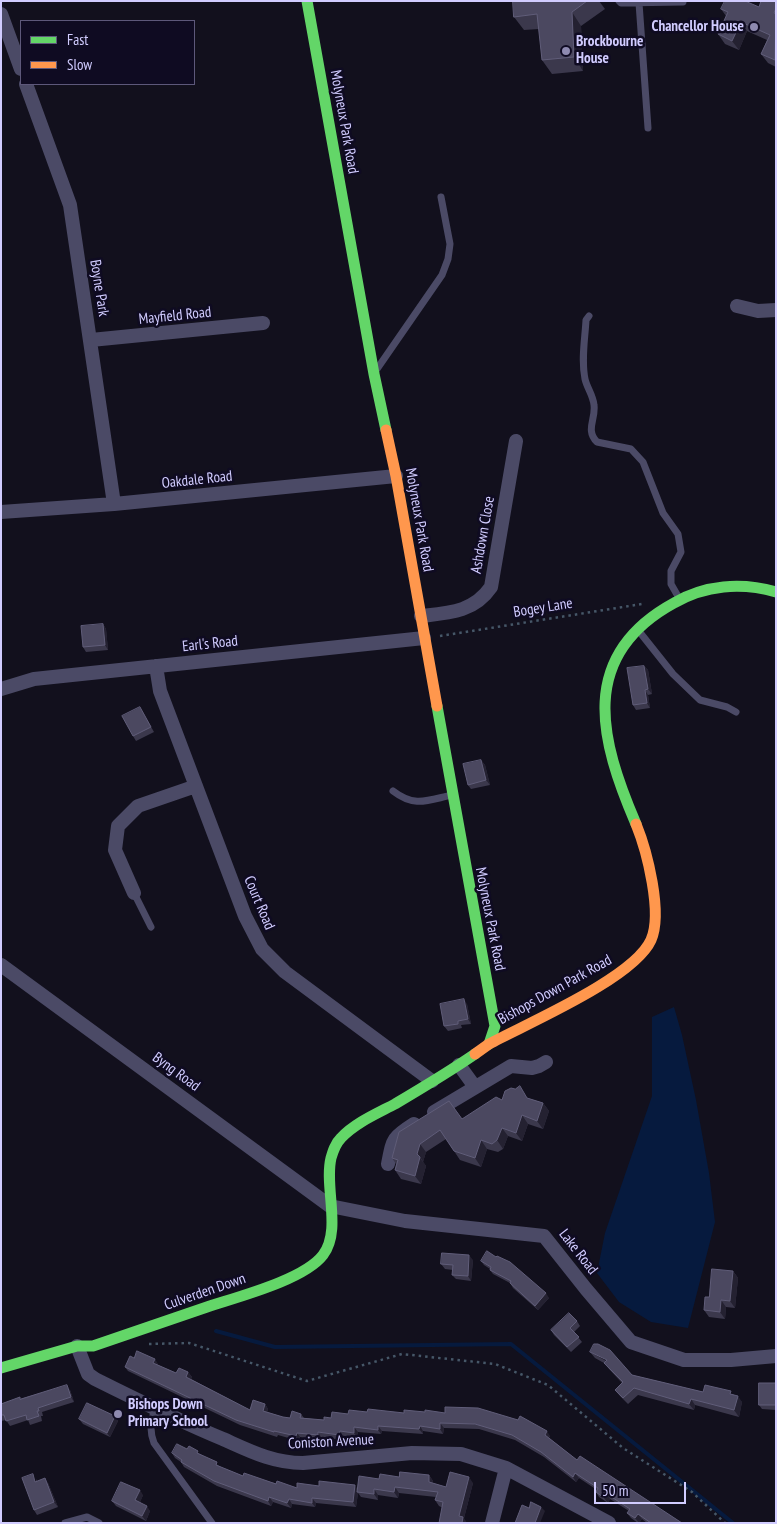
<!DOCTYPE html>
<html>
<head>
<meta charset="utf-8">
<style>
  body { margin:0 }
  #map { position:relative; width:777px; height:1524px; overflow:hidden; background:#12101d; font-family:"PT Sans Narrow",sans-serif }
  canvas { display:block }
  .frame { position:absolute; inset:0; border:2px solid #d1ccff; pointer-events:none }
  .legend { position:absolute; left:20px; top:20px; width:175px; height:65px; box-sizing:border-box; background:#0f0b22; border:1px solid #5d587a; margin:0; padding:6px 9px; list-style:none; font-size:15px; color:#d1ccff }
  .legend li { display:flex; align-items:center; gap:10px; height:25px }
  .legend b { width:25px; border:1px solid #5d587a }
  .scale { position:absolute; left:594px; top:1482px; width:92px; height:22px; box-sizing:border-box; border:2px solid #d1ccff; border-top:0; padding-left:6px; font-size:15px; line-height:18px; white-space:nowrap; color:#d1ccff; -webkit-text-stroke:4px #0f0b22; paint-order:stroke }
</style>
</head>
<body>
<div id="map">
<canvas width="777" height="1524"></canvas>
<div class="frame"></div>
<ul class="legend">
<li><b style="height:6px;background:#63d668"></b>Fast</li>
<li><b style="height:6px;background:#ff974d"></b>Slow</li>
</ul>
<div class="scale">50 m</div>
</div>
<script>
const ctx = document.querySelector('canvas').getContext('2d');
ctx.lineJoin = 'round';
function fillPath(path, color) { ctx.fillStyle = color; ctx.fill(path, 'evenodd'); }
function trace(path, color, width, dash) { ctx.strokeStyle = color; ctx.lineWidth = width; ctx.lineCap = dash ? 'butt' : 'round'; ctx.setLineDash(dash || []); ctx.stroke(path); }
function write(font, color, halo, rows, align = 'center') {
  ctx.font = font + ' "PT Sans Narrow",sans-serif'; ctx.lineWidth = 5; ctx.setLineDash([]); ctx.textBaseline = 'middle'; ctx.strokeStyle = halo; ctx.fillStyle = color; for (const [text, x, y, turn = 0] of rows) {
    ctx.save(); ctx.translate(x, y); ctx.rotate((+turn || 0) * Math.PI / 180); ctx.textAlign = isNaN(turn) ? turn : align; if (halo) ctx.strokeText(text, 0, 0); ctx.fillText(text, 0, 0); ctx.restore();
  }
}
fillPath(new Path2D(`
  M674,1007L682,1035L696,1100L709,1173L715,1222L688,1328L651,1322L619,1302L597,1273L605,1233L652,1096V1017Z`), '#061a3e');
trace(new Path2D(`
  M216,1331L275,1347L511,1344L733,1523`), '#061a3e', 4);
trace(new Path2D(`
  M440,636L642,604
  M149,1344L189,1343L307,1381L402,1354L495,1364L548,1385L623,1448L692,1492L725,1523`), '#465768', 2.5, [2.5, 4]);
trace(new Path2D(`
  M619,1L621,3L683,2
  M639,3L648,128
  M589,316L586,320C585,339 581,360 585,379C587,388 593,395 594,405C596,419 585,430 597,442L631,449L643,462L663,513L678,534L681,552L671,571V584L679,598
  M377,369L442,275L448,259L450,244L441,197
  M638,630L673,674L700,700L727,707L736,712
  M393,791C415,808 428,800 452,795
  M134,893L151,927
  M155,1408C151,1422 149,1430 154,1443L212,1523
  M65,1523L87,1517L99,1523`), '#4b4a66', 7);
trace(new Path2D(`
  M1,14L21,69
  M26,84L70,205L114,504
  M737,306L758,311L776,310
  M91,340L263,323
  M1,512L114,504L396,476
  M421,616C449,613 474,612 491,587L516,441
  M156,666L160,691L245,916L262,949L285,972L432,1081
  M1,689L34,679L424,638
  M134,893L115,850L118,826L138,806L196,786
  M1,965L330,1206L405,1221L544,1236L586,1289L631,1342L684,1360H731L776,1356
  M459,1065L475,1087
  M434,1112L511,1066L532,1068L539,1066L546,1062
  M388,1164C393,1139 392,1138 414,1124
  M77,1346L88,1374L95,1379C137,1400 179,1421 223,1439C250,1451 273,1463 303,1463L412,1453L461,1454L506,1468L609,1523
  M492,1523L506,1468`), '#4b4a66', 14);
trace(new Path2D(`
  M307,1L374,374L386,430
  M437,706L495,1026L489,1044
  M636,824C600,740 577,656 674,603C705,585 741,582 776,592
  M1,1368L77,1346H93C131,1333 169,1320 207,1307C237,1297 304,1280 323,1255C342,1230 324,1187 331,1158C333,1151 335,1144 341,1138C355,1123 376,1114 395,1104C422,1088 449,1072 475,1054`), '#63d668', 11);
trace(new Path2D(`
  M386,430L396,476L437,706
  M475,1054L489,1044C528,1023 634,978 651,940C663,913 647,851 636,824`), '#ff974d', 11);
fillPath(new Path2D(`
  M513,1H599L605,9L581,26L583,71L552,74L542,60L539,29L524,30L514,17Z
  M776,1V67L768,63L761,54L767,40L747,31L739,50L725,44L718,34L726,16L721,9L759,7Z
  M103,624L106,629L108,650L86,652L83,647Z
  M644,666L648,670L652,694L648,695L650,708L636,710L633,705Z
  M140,707L154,732L136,741L133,736Z
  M481,760L485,765L490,785L471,789L468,785Z
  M467,1004L471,1024L461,1025L462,1028L448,1031L444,1026Z
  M528,1098L543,1103L549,1111L543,1129L528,1124L522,1141L508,1136L503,1149L498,1152L487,1149L481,1167L460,1160L446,1139L426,1152L423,1162L426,1166L421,1184L401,1179L395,1170L396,1164L392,1158L399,1132L462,1119L502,1100Z
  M473,1260L471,1281L456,1279L452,1275L453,1270L445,1269L441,1264Z
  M481,1261L549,1298L538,1310L513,1288L510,1283L493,1274L490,1270V1269L484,1265Z
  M733,1271L738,1278L735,1308L726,1307L725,1319L709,1317L704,1310L709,1297Z
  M577,1321L580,1326L574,1332L582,1342L571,1352L554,1335L551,1330Z
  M590,1352L632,1375L703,1392L733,1394L742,1402L739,1417L695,1405L694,1410L638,1395L628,1404L620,1396L615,1390L622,1383L609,1369L604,1363L595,1358Z
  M134,1358L158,1364V1365L176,1373L188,1372L192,1377L191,1379L250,1410L265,1404L268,1409L267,1412L283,1417L290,1418L301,1414L304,1418L324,1420L348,1414L367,1412L404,1413L550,1436L549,1438L577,1460L682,1523H647L642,1519L639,1523H638L631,1518L627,1513L629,1511L610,1499L608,1503L599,1497L596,1492L597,1490L579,1478L576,1482L544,1457L515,1440L479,1429L444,1428L443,1434L423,1431V1434L382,1431L381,1434L358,1432L357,1437L343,1436L342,1440L321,1437V1440L300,1437L299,1441L278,1435L277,1437L240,1425L128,1371L125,1367Z
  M776,1383V1410L762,1409L759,1405Z
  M70,1390L74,1402L42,1412L43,1416H41L42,1421L30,1425L28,1420L10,1426L6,1420L1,1421V1404L21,1399Z
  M115,1416L118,1421L110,1437L83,1424L79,1419Z
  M187,1449L200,1454L221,1467L243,1476L297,1488L319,1486L357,1488L379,1479L429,1475L433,1481V1483L446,1487L473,1483L464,1518L439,1506L435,1500L436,1497L399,1493L398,1498L378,1495V1500L361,1497L358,1493L356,1507L316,1503L315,1507L292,1504L291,1508L273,1502L271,1506L217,1486L184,1467L181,1462L175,1458L172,1453Z
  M36,1479L37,1481L48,1483L58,1507L37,1515L34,1510Z
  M143,1495L140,1502L150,1511L146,1521L116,1506L112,1501Z`), '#3b384c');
fillPath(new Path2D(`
  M572,12L581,26L583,71L574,57Z
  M741,22L747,31L739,50L732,41Z
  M103,624L106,629L108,650L105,645Z
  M644,666L648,670L652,694L648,689Z
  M645,690L648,695L650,708L647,703Z
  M481,760L485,765L490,785L486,780Z
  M464,999L467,1004L471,1024L468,1019Z
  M543,1103L549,1111L543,1129L537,1121Z
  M522,1115L528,1124L522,1141L516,1133Z
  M502,1128L508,1136L503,1149L497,1140Z
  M481,1140L487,1149L481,1167L475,1158Z
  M420,1144L426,1152L423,1162L417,1154Z
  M420,1157L426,1166L421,1184L415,1176Z
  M469,1255L473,1260L471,1281L468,1276Z
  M733,1271L738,1278L735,1308L730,1301Z
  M546,1293L549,1298L538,1310L535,1306Z
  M721,1300L726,1307L725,1319L720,1312Z
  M155,1359L158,1364L157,1367L153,1363Z
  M188,1372L192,1377L190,1382L186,1377Z
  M67,1385L70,1390L74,1402L71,1397Z
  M738,1396L742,1402L739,1417L734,1410Z
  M691,1399L695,1405L694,1410L689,1404Z
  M265,1404L268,1409L266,1415L263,1411Z
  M115,1416L118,1421L110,1437L107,1433Z
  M440,1423L444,1428L443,1434L440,1429Z
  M378,1426L382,1431L381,1434L378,1430Z
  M420,1426L423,1431V1434L419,1429Z
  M354,1427L358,1432L357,1437L354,1433Z
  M340,1431L343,1436L342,1440L339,1435Z
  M547,1431L550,1436L548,1439L545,1435Z
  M318,1432L321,1437V1440L318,1435Z
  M297,1433L300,1437L299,1441L296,1436Z
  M575,1473L579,1478L576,1482L573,1477Z
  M429,1475L433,1481V1488L429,1482Z
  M469,1477L473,1483L464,1518L467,1523H462L459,1516Z
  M45,1478L48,1483L58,1507L54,1502Z
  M355,1485L358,1490L357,1492L358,1493L356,1507L353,1502Z
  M395,1487L399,1493L398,1498L394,1492Z
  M374,1489L378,1495V1500L374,1494Z
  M140,1490L143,1495L139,1505L135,1500Z
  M607,1494L610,1499L608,1503L604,1498Z
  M269,1497L273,1502L271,1506L268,1501Z
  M312,1498L316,1503L315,1507L312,1503Z
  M289,1499L292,1504L291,1508L287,1503Z
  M147,1506L150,1511L146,1521L142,1516Z
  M541,1507L545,1511L540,1523H535Z
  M638,1514L642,1519L639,1523L635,1518Z`), '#242131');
const building = new Path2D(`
  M513,1H587L572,12L574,57L542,60L537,14L514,17Z
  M725,1H745L759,7L761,1H776V8L774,13L776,14L775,60L761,54L770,35L741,22L732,41L718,34L728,12L721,9Z
  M103,624L105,645L83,647L81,626Z
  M644,666L648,689L645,690L647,703L633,705L627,668Z
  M140,707L151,727L133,736L122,716Z
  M481,760L486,780L468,785L463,764Z
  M464,999L468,1019L458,1021V1024L444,1026L440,1004Z
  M520,1086L527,1098L543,1103L537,1121L522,1115L516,1133L502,1128L497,1140L492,1144L481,1140L475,1158L454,1151L440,1130L420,1144L417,1154L420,1157L415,1176L395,1170L398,1160L392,1158L399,1132L449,1101L462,1119L496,1097L502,1100L505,1091L511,1088L515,1089Z
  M487,1251L496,1257L497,1256L510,1262L546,1293L535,1306L510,1283L511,1281L490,1270L491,1267L481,1261Z
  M442,1253L469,1255L468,1276L452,1275L453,1265L441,1264Z
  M712,1269L733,1271L730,1301L721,1300L720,1312L704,1310L705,1297H709Z
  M569,1313L577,1321L570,1328L579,1337L567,1347L551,1330Z
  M594,1344H598L610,1350L632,1375L703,1392L705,1385L731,1391L730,1394L738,1396L734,1410L691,1399L689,1404L634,1388L623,1398L615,1390L623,1382L604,1363L607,1360L590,1352Z
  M137,1351L155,1359L153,1363L176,1373L179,1368L188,1372L186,1377L250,1410L253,1400L265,1404L263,1411L283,1417L290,1418L292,1411L301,1414L300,1418L324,1420V1417L331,1418L332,1412L348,1414L349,1410L367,1412L368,1409L404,1413V1410L425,1412V1410L445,1413V1407L478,1408L518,1420L520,1416L547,1431L545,1435L577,1460L580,1456L682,1523H651L638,1514L635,1518L627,1513L630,1509L607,1494L604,1498L596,1492L598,1488L575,1473L573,1477L541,1452L512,1435L475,1424L440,1423V1429L420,1426L419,1429L378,1426V1430L354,1427V1433L340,1431L339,1435L318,1432V1435L297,1433L296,1436L274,1431V1432L236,1420L125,1367L130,1356L134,1358Z
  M759,1383H776V1405H759Z
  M67,1385L71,1397L38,1408L39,1411H37L39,1416L27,1420L26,1415L6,1421L4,1415H1V1404L20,1397V1399Z
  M87,1403L115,1416L107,1433L79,1419Z
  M177,1444L187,1449L189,1446L198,1451L197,1453L217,1462L216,1465L243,1476L244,1473L276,1484L277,1481L297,1488V1483L319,1486V1481L355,1485L353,1502L312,1498V1503L289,1499L287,1503L269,1497L268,1501L214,1481L181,1462L182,1460L172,1453Z
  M400,1472L429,1475V1482L446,1487L450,1472L469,1477L459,1516L463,1517L462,1523H439L443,1502L435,1500L438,1492L395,1487L394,1492L374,1489V1494L357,1492L359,1476L379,1479L380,1474L399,1477Z
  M33,1474L35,1482L45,1478L54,1502L34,1510L22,1478Z
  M121,1482L140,1490L135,1500L147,1506L142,1516L112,1501Z
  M531,1502L541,1507L535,1523H515L522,1505L529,1508Z`);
fillPath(building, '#4b4860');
trace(building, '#605d79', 1);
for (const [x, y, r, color] of [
  [754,27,5,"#8e8ab0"],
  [566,51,5,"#8e8ab0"],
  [118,1414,5,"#8e8ab0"]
]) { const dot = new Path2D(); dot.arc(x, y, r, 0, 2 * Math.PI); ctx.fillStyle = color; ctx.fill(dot); trace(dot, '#0f0b22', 2); }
write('bold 15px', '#d1ccff', '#0f0b22', [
  ["Chancellor House",744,27,"right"],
  ["Brockbourne",576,42],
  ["House",576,59],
  ["Bishops Down",128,1405],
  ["Primary School",128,1422]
], 'left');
write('15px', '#d1ccff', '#0f0b22', [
  ["Molyneux Park Road",344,122,80],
  ["Boyne Park",99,288,81],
  ["Mayfield Road",175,316,-6],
  ["Oakdale Road",197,480,-6],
  ["Molyneux Park Road",419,520,80],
  ["Ashdown Close",483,535,-80],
  ["Bogey Lane",543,608,-9],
  ["Earl's Road",210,644,-6],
  ["Court Road",259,903,67],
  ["Molyneux Park Road",490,919,79],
  ["Bishops Down Park Road",555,990,-29],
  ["Byng Road",176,1072,36],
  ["Lake Road",578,1252,52],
  ["Culverden Down",205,1292,-19],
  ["Coniston Avenue",331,1442,-3]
]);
</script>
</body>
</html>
